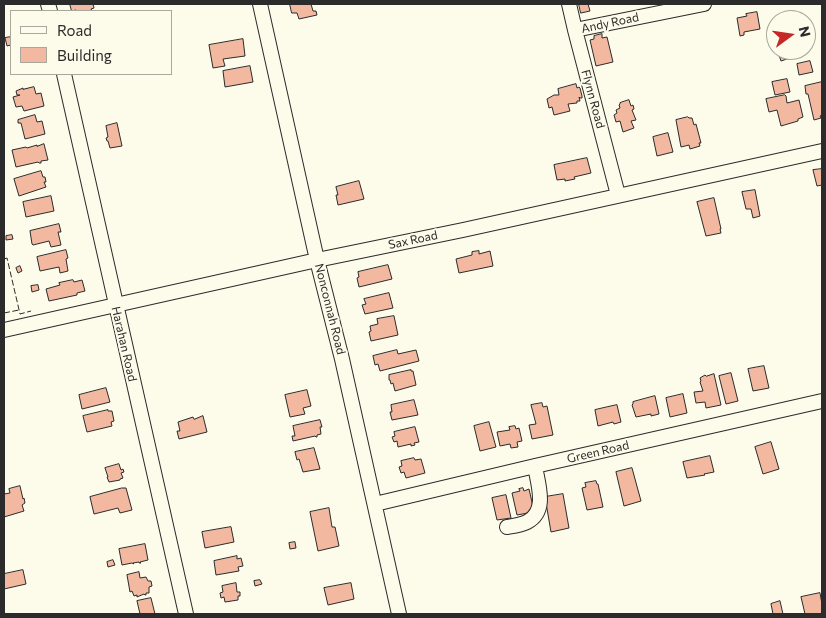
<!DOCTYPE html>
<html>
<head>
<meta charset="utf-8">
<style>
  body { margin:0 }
  #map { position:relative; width:826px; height:618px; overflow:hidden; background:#fdfbea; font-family:Commissioner,sans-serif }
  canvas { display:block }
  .frame { position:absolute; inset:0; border:5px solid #2b2b2b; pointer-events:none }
  .legend { position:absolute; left:10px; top:10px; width:162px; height:65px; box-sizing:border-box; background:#fdfbea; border:1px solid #a9a89e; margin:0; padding:6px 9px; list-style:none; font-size:15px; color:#2b2b2b }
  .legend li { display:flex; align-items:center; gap:10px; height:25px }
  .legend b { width:25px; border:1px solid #a9a89e }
  .north { position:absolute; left:766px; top:10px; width:50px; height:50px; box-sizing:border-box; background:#fdfbea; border:1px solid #a9a89e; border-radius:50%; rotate:76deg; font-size:14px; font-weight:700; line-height:20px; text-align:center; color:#2b2b2b }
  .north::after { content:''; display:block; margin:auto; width:18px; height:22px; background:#c62828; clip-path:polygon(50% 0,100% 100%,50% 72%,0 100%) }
</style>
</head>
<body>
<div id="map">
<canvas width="826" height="618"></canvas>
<div class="frame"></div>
<ul class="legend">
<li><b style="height:6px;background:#fdfbea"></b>Road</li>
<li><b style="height:14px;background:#f2b8a0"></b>Building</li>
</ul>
<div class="north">N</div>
</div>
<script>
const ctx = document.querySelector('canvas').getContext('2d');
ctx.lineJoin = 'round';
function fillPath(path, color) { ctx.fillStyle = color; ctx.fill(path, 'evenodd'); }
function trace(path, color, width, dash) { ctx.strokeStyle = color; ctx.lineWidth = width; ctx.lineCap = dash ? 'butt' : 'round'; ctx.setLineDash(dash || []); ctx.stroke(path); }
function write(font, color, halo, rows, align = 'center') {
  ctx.font = font + ' Commissioner,sans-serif'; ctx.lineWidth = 4; ctx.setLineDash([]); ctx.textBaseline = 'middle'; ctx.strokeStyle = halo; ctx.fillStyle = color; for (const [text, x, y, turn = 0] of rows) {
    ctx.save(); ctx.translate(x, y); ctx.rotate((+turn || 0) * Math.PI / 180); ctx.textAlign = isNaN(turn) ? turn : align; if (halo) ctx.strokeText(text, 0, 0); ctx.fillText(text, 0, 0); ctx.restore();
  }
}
const building = new Path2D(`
  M70,4H93L94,8L91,9L92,11H76V10L72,11Z
  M290,4H311L313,11H316L317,15L299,19L297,13H292Z
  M579,4H588L590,11L581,13Z
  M757,12L760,29L744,32V35L740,36L737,18L747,16L746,14Z
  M602,34V38L607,37L613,62L596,66L590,40L594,39V36Z
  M11,37V45L7,46L5,38Z
  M243,39L245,56L223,59L225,66L213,68L209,45Z
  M785,53L787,59L781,61L779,55Z
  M810,61L813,72L799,75L797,64Z
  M250,66L253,82L225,87L223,71Z
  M787,79L790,92L775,95L772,82Z
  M822,82V115L820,116L821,118L814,120L808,94H806L805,86Z
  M576,84L577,88L579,87L580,88L582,96V98H580L579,97L580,101H577V103L568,104L570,111L554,115L552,107L549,108L547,99L554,95H559L558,89Z
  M34,87L36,94L41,93L44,106L24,111L22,106L16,107L13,97L20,95H17L16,91L23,88V89Z
  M785,95L786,96L787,103L799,100L803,117L798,119V121L781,126L777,110L769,112L766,99Z
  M629,100L631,106L633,105L634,109L632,110L636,120L631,121L634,128L623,132L620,121L616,122L614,115L617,113L616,110L620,108L619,105L620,104V103Z
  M35,115L37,122L42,121L45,134L25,139L21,123H18V120Z
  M688,117L689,118H692L694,125L696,124L701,143H699L700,146L690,149L689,145L681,147L676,120Z
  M117,123L122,146L110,148L108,141H107L106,138L108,137L106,126Z
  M668,133L673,152L657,156L653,137Z
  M44,144L48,160L41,161V163H39L38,162L16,167L12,150L26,147L27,148L37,145V146Z
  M587,158L591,173L574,177L575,179L565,181V179L557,180L554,165Z
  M822,169V185L817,186L813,170Z
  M41,171L43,177H45L46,182H44L46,187L19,196L14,179Z
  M359,181L364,199L338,205L336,195H338L336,187Z
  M755,190L760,216L753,218L751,209H746L742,192Z
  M51,196L54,211L26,217L23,202Z
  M714,198L721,229H720L721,233L706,236L697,202Z
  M59,224L61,232H58L61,245L51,247L49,241L33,245L32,244L30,231Z
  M12,235L13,239L6,240V236Z
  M66,250L68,258L66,259L68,271L60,273L59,267L40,271L37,257Z
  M479,251V254L490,251L493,266L459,273L456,259L472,255V252Z
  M388,265L392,279L359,287L357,278L359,277L358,272Z
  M20,266L22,271L18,273L16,268Z
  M73,280L74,282L82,280L85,291L77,293V295L49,301L46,289L60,285L59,283Z
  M38,285L39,290L32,292L31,286Z
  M389,293L393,308L365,314L362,305L366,304L364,299Z
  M394,316L398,335L371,341L369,332L371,331L370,326L378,324L377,319Z
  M397,350L398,354L416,350L419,361L380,371L378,364L375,365L373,356Z
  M764,366L769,388L753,391L748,369Z
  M411,370V371H413L416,385L395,391L393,383L391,384L390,380H389V375Z
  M731,373L738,401L726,404L719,376Z
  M714,374L721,405L706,408L705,402L696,403L694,392L703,391L700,382L701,381L700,378L705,375L706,376Z
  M106,388L110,402L82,409L79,395Z
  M307,390L311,406L303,408L305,414L290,417L285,395Z
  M683,394L687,413L670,417L666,398Z
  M655,396L659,414L651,416V414L636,417L632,405L633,404V402Z
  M414,400L418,415L392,420L390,412H392L391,405Z
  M542,403L543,407L547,406L553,435L532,439L529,425L536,424L531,405Z
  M617,405L621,422L614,424L613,422L598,426L595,410Z
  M108,410V411H112L114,421L111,422L112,426L87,432L83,416Z
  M203,416L207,432L179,439L177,431H180L178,422L193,417L194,419Z
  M320,420L322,427H320L321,434L317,435V437H316L315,436L293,441L292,436H295L293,426Z
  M489,422L496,447L480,451L474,426Z
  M515,426L516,429L519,428L522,441L517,442L518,447L511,448L510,444L500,446L497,432L510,430L509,427Z
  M415,427L419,442L414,443L415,445L411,446V444L398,447L397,441L394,442L392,437L395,436L394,432Z
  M771,442L779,469L763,474L755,447Z
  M314,448L320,469L303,472L299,459L297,460L295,452Z
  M710,456L714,472L704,474L705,475L687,478L683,462Z
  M414,458L415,460L421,459L425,473L406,478L404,472L401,473L399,467L402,466L401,461Z
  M119,464L121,470L123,469L124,472L121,473L123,478L120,479V480L109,482L107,477H108L105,468Z
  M632,468L641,501L624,506L616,472Z
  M596,481L597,484H598L603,507L587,510L582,488L586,487L585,483Z
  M20,486L23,499L24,498L25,503L22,505L24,511L4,517V494L10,493L9,489Z
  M122,488H126L132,510L120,513L118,508L94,514L90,497Z
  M523,488L524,491L529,489L534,511L528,514V513L517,515L512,493L520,491L519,489Z
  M563,494L569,528L551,532L545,497Z
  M506,495L511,518L497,520L492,498Z
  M329,508L332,527H335L339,546L318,551L310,512Z
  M231,527L234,542L205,548L202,532Z
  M295,542L296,548L290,549L289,543Z
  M145,544L148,560L140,562L141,563H139V562L133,563L134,564L132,563L122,565L119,549Z
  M237,556V559L241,558L243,566L238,567L239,571L216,575L214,561Z
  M113,560L115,565L108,567L107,562Z
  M23,570L26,584L4,589V574Z
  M139,572L140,578L146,577L148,581H151L152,586L149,587V593H146V595H145L144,594L137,597V595L134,596L132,591L130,592L127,575Z
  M260,580L262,584L255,586L254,581Z
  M236,583L237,592H240V596H238V600L225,602L224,597L221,598L220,593L223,592L222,586Z
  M351,583L354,599L328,605L324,588Z
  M820,593L822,604V614H805L801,597Z
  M151,598L155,614H140L137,601Z
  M780,601L783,614H773L771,604Z`);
fillPath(building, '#f2b8a0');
trace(building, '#2b2b2b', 1);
const minor = new Path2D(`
  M48,4L50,11
  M260,4L317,260L342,359L399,614
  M569,4L575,30L618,195
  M575,30L704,4
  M64,74L186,614
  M4,330L317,260L463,230L822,151
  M375,504L535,466L822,401
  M507,527C513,526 521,525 527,522C548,511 538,485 535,466`);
trace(minor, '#2b2b2b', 16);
trace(minor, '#fdfbea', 14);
trace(new Path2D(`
  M4,259L7,258L20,314L31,311
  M4,313L19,310`), '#2b2b2b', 1, [6, 2.5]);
write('12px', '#2b2b2b', '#fdfbea', [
  ["Andy Road",610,23,-12],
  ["Flynn Road",593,99,75],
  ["Sax Road",413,240,-12],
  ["Nonconnah Road",330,309,76],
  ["Harahan Road",124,344,77],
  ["Green Road",598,452,-13]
]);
</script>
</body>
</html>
